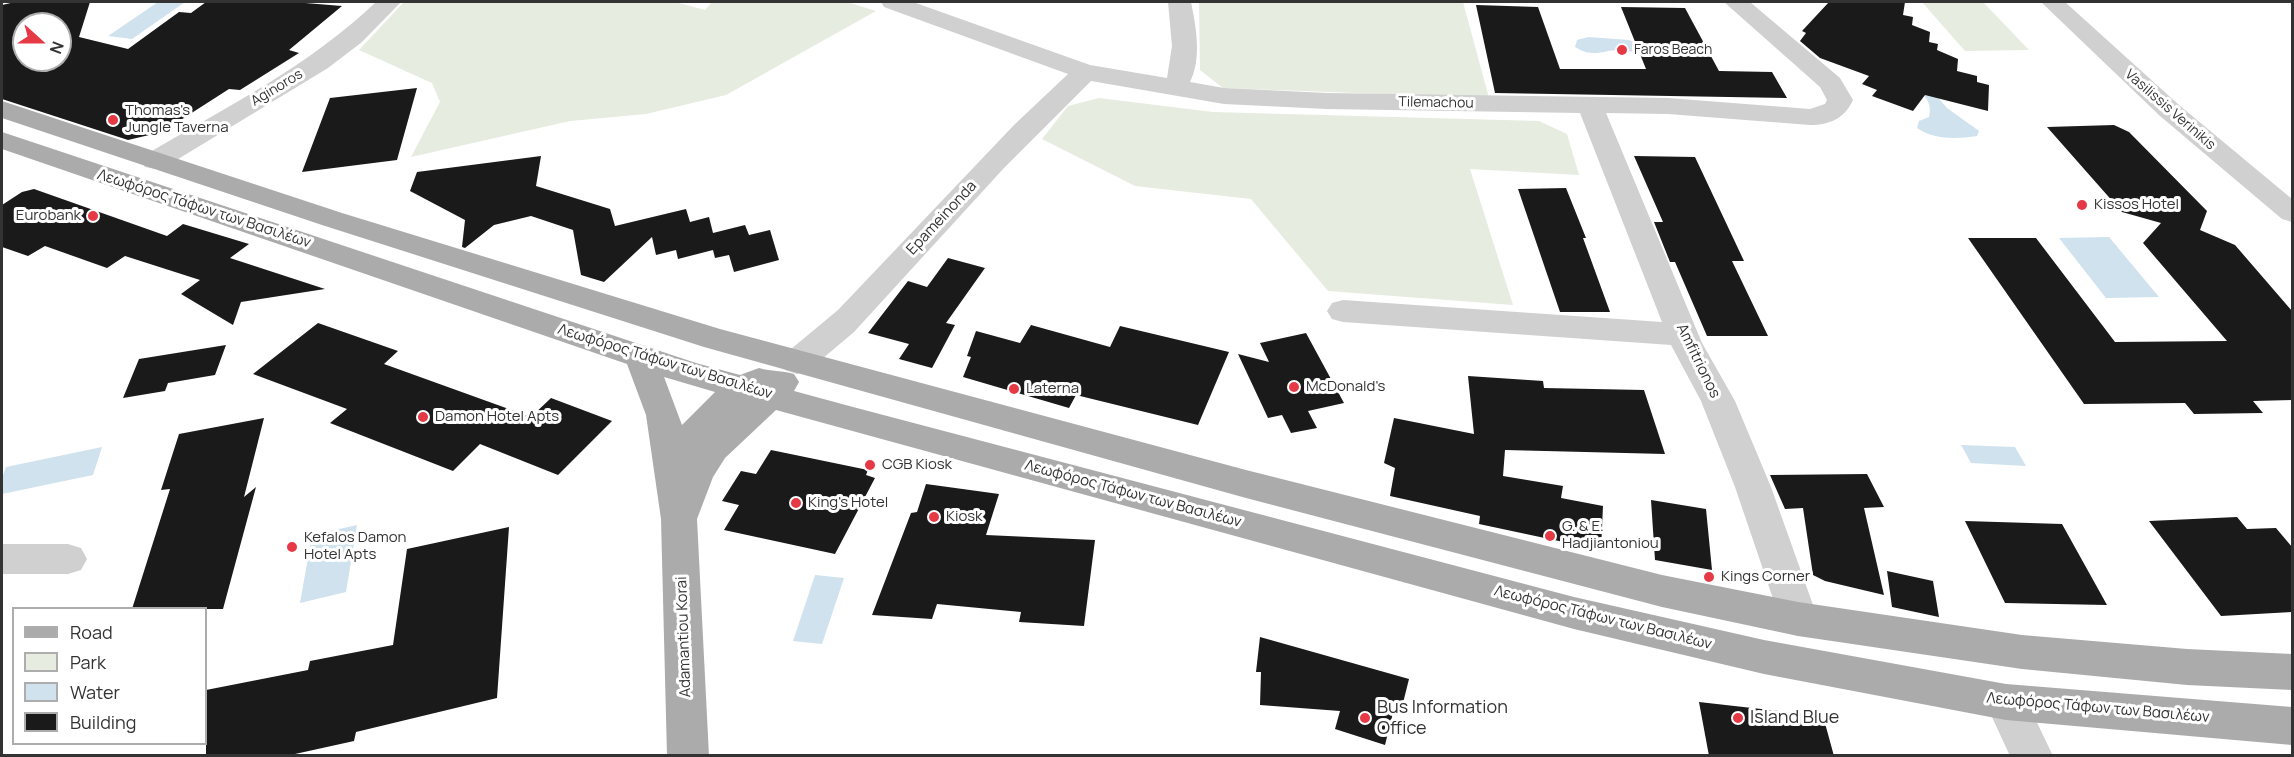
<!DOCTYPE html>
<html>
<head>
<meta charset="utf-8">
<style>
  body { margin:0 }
  #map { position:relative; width:2294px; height:757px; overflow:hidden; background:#fff; font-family:Manrope,sans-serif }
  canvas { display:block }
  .frame { position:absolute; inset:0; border:3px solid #333; pointer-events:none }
  .legend { position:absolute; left:12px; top:607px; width:195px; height:138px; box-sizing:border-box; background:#fff; border:2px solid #adadad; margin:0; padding:8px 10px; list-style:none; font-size:18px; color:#333 }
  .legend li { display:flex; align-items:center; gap:12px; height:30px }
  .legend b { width:30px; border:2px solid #adadad }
  .north { position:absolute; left:12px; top:12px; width:60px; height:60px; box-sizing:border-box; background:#fff; border:2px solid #adadad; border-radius:50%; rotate:111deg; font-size:16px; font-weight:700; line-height:24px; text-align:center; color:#333 }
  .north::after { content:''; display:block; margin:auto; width:21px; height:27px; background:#e63946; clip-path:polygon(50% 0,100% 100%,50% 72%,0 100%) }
</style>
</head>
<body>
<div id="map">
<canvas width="2294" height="757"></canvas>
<div class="frame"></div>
<ul class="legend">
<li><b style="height:8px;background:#ababab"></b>Road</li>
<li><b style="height:16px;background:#e6ecdf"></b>Park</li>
<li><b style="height:16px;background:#cfe2ee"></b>Water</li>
<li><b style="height:16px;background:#1a1a1a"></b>Building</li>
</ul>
<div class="north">N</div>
</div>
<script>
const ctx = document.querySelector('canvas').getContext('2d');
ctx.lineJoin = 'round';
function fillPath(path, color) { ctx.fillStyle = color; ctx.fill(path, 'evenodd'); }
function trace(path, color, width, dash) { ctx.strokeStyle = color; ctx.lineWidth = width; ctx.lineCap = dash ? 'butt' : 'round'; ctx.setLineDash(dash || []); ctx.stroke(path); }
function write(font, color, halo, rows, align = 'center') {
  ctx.font = font + ' Manrope,sans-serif'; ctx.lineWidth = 6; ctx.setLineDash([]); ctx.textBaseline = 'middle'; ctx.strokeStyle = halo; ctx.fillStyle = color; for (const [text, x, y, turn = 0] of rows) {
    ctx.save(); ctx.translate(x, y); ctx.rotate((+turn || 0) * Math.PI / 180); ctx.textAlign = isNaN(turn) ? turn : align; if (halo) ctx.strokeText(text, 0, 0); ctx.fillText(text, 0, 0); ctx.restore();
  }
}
fillPath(new Path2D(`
  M404,2H675L705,10L712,2H847L876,11L726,95L646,114L570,121L411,157L440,102L432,83L359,50Z
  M1199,2H1463L1489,98L1223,88L1200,70Z
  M1922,2H1983L2029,50L1965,51Z
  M1099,98L1213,112L1539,121L1567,134L1579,175L1470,169L1513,305L1328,291L1251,199L1135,186L1042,139L1068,106Z`), '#e6ecdf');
fillPath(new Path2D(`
  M158,2H185L132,39L108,36Z
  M1588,37L1629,40L1640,45L1638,52C1629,52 1617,49 1608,51C1595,54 1588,55 1575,47L1577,40Z
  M1917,89L1935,94L1947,108L1979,131L1977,136C1957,139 1934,140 1917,128L1919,121L1929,117C1932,104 1927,97 1917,89Z
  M2109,237L2159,297L2106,298L2059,238Z
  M1961,445L2015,447L2026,466L1971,463Z
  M102,447L93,475L2,494V478L6,467Z
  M357,525L346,592L300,603L312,535Z
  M815,575L844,578L822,644L793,641Z`), '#cfe2ee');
fillPath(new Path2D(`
  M15,2H90L79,37L128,49L179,12L191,13L206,2H293L342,6L289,50L299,53L240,90L229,89L162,132L128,140L2,99V5ZM24,24H60V60H24Z
  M1829,2H1905L1903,15L1913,17L1912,25L1930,32L1929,42L1938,44L1937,50L1958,59L1957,71L1977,76V82L1989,85L1988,111L1925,95L1913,111L1872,96L1877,90L1862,84L1869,76L1820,58L1800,41L1806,33L1802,31Z
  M1476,5L1538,7L1560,69H1646L1621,7L1685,8L1719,71L1772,72L1787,98L1495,93Z
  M417,88L397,160L302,172L330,98Z
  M2114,125L2129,132L2207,211L2200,230L2235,245L2292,311V400L2253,401L2263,413L2194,414L2185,403L2084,404L1968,238H2036L2115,342L2227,341L2143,243L2161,223L2122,212L2047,127Z
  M541,156L536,186L610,209L615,226L686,209L690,222L709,217L713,233L745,225L749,235L770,230L779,260L734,272L729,255L715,258L713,250L678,259L676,250L656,255L652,237L604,282L581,275L573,230L531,216L494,225L465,248L462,247L465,220L410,191L417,172Z
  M1634,156L1695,157L1744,261H1732L1768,336H1707L1675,262H1670L1654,222H1663Z
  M1566,188L1586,238H1583L1610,312H1560L1518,189Z
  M34,189L167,236L183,224L249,244L230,258L325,289L241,302L233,325L181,294L200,280L125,256L107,268L45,246L28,256L2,247V205L22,192Z
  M948,258L985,268L946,323L955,325L932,368L899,359L909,344L868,333L908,281L927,287Z
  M318,323L398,351L384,364L531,417L551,398L612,421L558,475L480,444L453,471L330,423L347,409L253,374Z
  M1031,325L1110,347L1120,326L1229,352L1198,425L1076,395L1069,408L963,377L971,357L967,356L976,331L1020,343Z
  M1306,333L1344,403L1308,411L1317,428L1291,433L1282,415L1268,418L1238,354L1269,362L1260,343Z
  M226,345L215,375L168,383L165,391L123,398L139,359Z
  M1468,376L1543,381L1544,388L1644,390L1665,454L1505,450L1503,476L1563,486L1561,498L1603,506L1601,550L1479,524L1480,516L1390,496L1395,468L1384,463L1394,418L1474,434Z
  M264,418L244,497L256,487L223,609H132L170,489L161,490L179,434Z
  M771,450L868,470L866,475L875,478L835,554L724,530L739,505L722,501L741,471L756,474Z
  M1867,474L1884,507L1864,508L1884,595L1825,581L1813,575L1803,508L1785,509L1770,475Z
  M926,484L999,494L986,535L1095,540L1084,626L1019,622L1021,612L937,604L932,619L872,615L911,513L917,512Z
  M1651,500L1706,509L1712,570L1655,560Z
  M2237,517L2247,529L2276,528L2292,547V612L2221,616L2149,521Z
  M1965,521L2062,524L2107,605L2005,603Z
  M509,527L497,698L356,732L354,741L286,756H206V690L308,670L310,661L393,645L407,549Z
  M1887,571L1933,581L1939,617L1892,607Z
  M1260,637L1409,679L1402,707L1395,705L1385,745L1335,729L1340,711L1260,705L1261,672H1256Z
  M1699,702L1823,716L1834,756H1709Z`), '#1a1a1a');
fillPath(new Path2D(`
  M376,2H401L362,42L328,68L165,167L155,169L145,167L141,161L145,155C225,108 309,66 376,2Z
  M881,2H913L1090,65L1167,78L1172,46L1168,2H1191C1196,27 1202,58 1190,82L1224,88L1327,93L1668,98L1810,109L1825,104L1827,100L1820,87L1724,2H1750L1840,78L1853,100C1845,118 1830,125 1810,125L1668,114L1606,113L1702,343L1735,401L1771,487L1818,619L1812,631L1798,636L1784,631L1735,487L1701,401L1671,345L1343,322L1332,319L1327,311L1332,303L1343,300L1662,322L1580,113L1327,109L1224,104L1091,81L1004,168L854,332L809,370L797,374L785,370L781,362L785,354L838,310L1014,125L1068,74L884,7Z
  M2041,2H2065L2179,105L2292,199V222L2282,219L2160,116Z
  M2,544H68L81,548L87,559L81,570L68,574H2Z
  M2006,684L2021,689L2053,756H2010L1985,702L1991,689Z`), '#d0d0d0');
fillPath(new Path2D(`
  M2,101L342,213L720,329L1246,470L1662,575L1798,602L2022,635L2187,649L2292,654V690L2187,685L2022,669L1798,636L1662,607L1246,498L704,347L322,225L2,118Z
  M2,132L696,363L740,375L759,368C772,372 781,370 794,374L799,382L794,391L853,407L1574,597L1764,640L2006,684L2292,707V745L2006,720L1764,674L1574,629L776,410L725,458L713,477L697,519L709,756H667L661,519L646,415L627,364L2,149ZM664,377L715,392L682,425Z`), '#ababab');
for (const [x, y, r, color] of [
  [1622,50,6,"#e63946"],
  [113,120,6,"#e63946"],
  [2082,205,6,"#e63946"],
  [93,216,6,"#e63946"],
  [1294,387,6,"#e63946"],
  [1014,389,6,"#e63946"],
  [423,417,6,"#e63946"],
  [870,465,6,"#e63946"],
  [796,503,6,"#e63946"],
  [934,517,6,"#e63946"],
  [1550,536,6,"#e63946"],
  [292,547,6,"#e63946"],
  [1709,577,6,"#e63946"],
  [1365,718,6,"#e63946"],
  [1738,718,6,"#e63946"]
]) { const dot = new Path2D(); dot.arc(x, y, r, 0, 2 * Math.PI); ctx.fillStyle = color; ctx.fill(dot); trace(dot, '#fff', 2); }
write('14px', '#333', '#fff', [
  ["Faros Beach",1634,50]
], 'left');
write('14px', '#333', '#fff', [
  ["Aginoros",277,88,-31],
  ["Tilemachou",1436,103,1],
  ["Vasilissis Verinikis",2170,110,41]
]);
write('15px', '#333', '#fff', [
  ["Thomas's",125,111],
  ["Jungle Taverna",125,128],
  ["Kissos Hotel",2094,205],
  ["Eurobank",81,216,"right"],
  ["McDonald's",1306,387],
  ["Laterna",1026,389],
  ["Damon Hotel Apts",435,417],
  ["CGB Kiosk",882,465],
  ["King's Hotel",808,503],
  ["Kiosk",946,517],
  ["G. & E.",1562,527],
  ["Hadjiantoniou",1562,544],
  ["Kefalos Damon",304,538],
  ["Hotel Apts",304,555],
  ["Kings Corner",1721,577]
], 'left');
write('15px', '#333', '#fff', [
  ["Λεωφόρος Τάφων των Βασιλέων",204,209,18],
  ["Epameinonda",942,218,-47],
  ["Amfitrionos",1698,361,64],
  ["Λεωφόρος Τάφων των Βασιλέων",665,362,17],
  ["Λεωφόρος Τάφων των Βασιλέων",1133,494,15],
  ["Λεωφόρος Τάφων των Βασιλέων",1603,618,14],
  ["Adamantiou Korai",684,637,-92],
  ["Λεωφόρος Τάφων των Βασιλέων",2098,708,5]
]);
write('18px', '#333', '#fff', [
  ["Bus Information",1377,708],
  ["Office",1377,729],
  ["Island Blue",1750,718]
], 'left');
</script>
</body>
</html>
